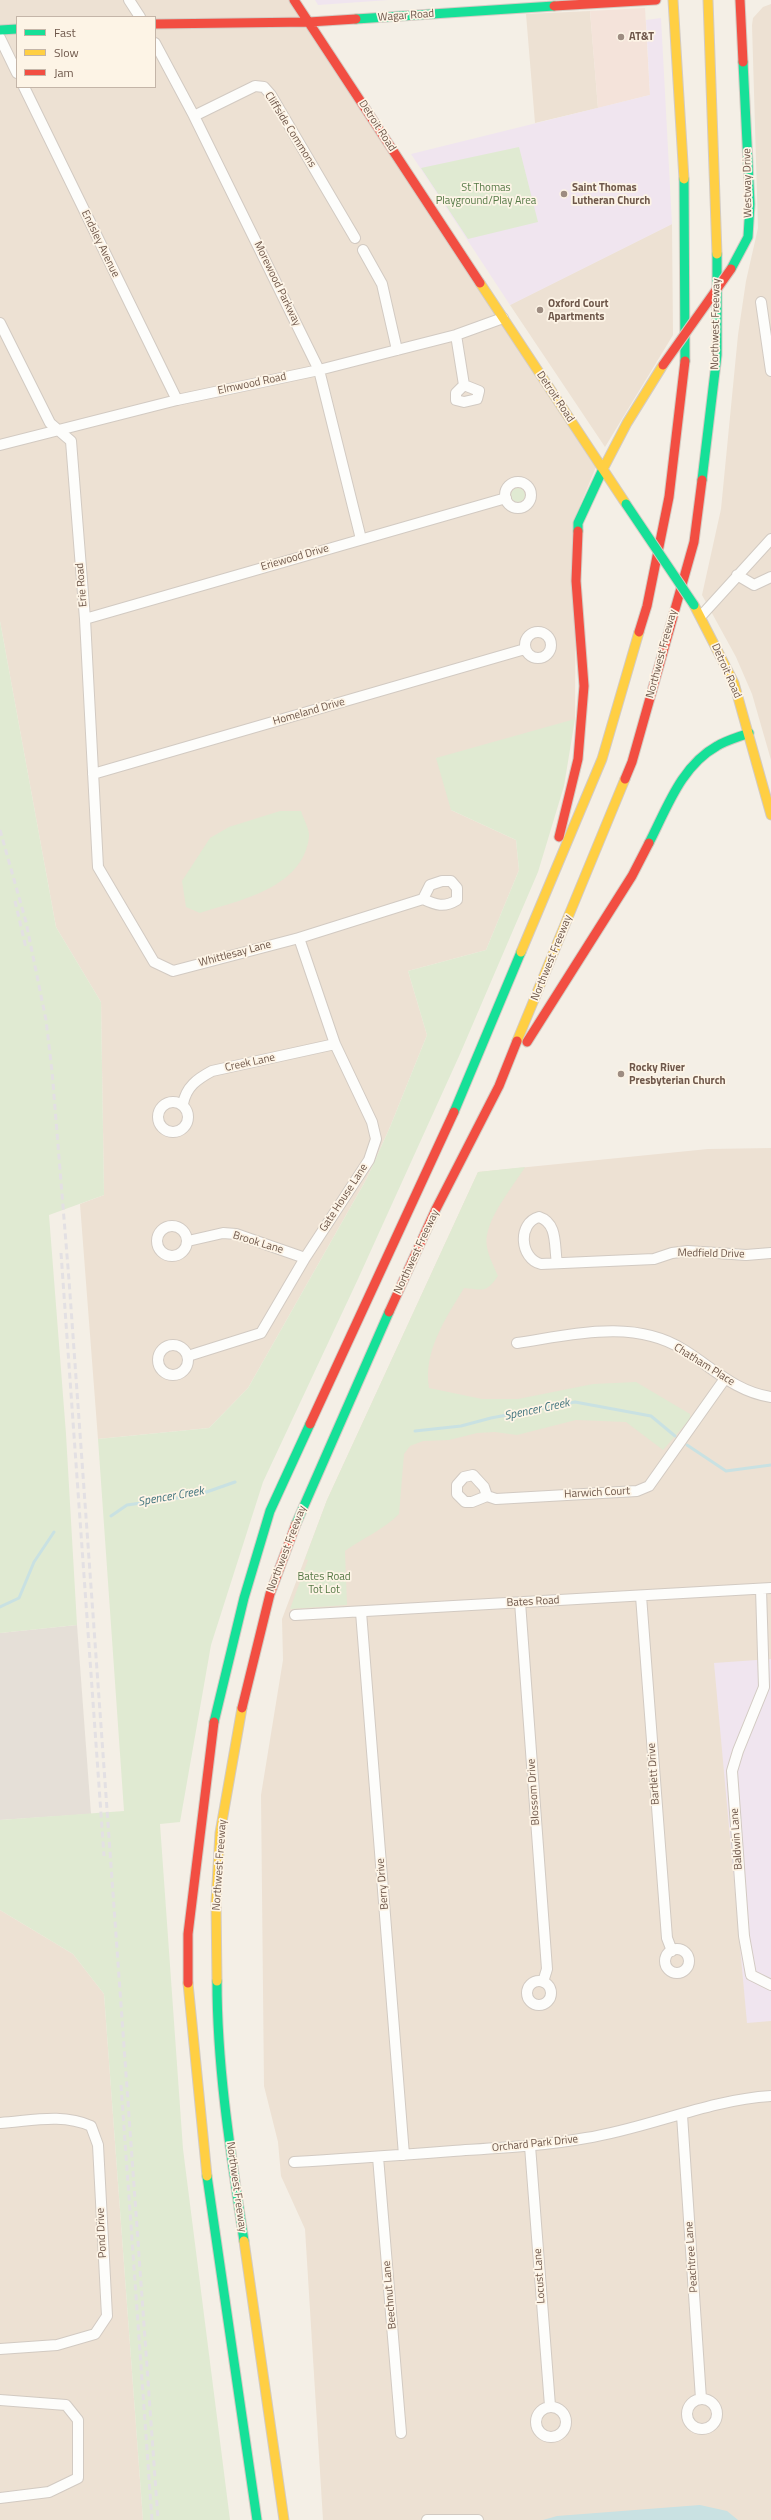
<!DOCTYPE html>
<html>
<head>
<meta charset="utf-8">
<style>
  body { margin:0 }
  #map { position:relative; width:771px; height:2520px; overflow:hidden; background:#f4efe6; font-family:"Titillium Web",sans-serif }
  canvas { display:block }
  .legend { position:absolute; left:16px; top:16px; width:140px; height:72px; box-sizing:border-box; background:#fdf4e6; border:1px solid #c4b5a8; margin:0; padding:5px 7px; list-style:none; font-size:12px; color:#6e574a }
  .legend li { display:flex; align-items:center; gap:8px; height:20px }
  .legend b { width:20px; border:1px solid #c4b5a8 }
</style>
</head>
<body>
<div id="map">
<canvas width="771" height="2520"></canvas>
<ul class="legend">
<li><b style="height:5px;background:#16e098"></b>Fast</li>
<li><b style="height:5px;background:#ffcf43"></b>Slow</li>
<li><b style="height:5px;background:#f24e42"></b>Jam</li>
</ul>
</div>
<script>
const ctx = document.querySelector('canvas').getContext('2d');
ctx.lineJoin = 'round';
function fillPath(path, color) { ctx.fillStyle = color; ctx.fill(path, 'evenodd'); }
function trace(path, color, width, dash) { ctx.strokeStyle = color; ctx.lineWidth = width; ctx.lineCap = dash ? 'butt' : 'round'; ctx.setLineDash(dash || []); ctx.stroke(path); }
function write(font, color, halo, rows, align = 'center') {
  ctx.font = font + ' "Titillium Web",sans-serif'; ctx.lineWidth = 3.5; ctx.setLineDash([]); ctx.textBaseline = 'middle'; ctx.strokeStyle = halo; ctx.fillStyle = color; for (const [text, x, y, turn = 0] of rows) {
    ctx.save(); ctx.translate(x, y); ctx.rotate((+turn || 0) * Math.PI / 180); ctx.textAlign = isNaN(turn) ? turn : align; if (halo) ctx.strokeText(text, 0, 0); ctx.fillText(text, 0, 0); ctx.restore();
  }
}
fillPath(new Path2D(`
  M0,0H289L596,467L576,515L575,719L451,810L516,840L519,870L486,950L408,971L427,1035L390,1127L367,1178L248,1388L209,1428L98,1439L80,1204L104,1195L101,1002L56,927L0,621ZM17,17H155V87H17Z
  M771,4V760L752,694L736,657L702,595L721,509L738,335L746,281L758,228L752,25L753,18L763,7Z
  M590,11L598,108L535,123L526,14Z
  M672,224L673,335L605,447L510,305Z
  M771,1148V2520H323L305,2229L281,2176L278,2142L264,2086L261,1795L283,1660L282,1619L327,1500L478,1172L708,1149Z
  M0,1910L73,1954L104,1994L143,2520H0Z`), '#ede1d3');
fillPath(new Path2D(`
  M645,8L650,95L598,108L590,11Z`), '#f4e3da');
fillPath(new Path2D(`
  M77,1625L91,1814L0,1820V1633Z`), '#e5dfd7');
fillPath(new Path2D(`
  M315,0H389L318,5Z
  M661,18L672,224L510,305L411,154L650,95L646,20Z
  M771,1659V2021L747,2023L714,1663Z`), '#f0e5ef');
fillPath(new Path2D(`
  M519,147L538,222L468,239L421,168Z
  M511 495a7 7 0 1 1 14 0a7 7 0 1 1-14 0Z
  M0,621L56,927L101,1002L104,1195L49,1215L66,1434L77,1625L0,1633Z
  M575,719L564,786L538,872L460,1054L358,1279L263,1482L211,1645L180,1822L160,1824L183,2149L230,2520H143L104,1994L73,1954L0,1910V1820L124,1811L98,1439L209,1428L248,1388L367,1178L390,1127L427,1035L408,971L486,950L519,870L516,840L451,810L436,758Z
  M280,811H301C303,818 310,830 309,837C303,888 240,900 200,913L186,907L182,881L210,838L229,827Z
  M525,1167C512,1188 492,1211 487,1235C484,1248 493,1264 498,1276C486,1293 484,1290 464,1288C446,1318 423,1351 429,1388L482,1399H518L593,1384L636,1382L690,1414V1419L663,1450L626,1422L576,1420L517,1435L495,1432L477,1433L449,1440L423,1441L410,1446L404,1454L399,1514C383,1530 363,1538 345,1551L347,1605L290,1609L308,1560L305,1559L327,1500L478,1172Z`), '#e0ead2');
fillPath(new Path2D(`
  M700,2505L727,2511L738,2520H543L557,2516Z`), '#c9e1e2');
trace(new Path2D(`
  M415,1431L461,1426L491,1418L575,1402L651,1416L675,1436
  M687,1445L726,1471L771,1465
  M111,1516L127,1505L198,1495L235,1482
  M0,1607L19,1598L34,1562L54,1532`), '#c9e1e2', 3);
const street = new Path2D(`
  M129,0L140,17
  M0,38L17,73
  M155,43L194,116L319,370L361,539
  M24,87L177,400
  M194,116L255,86L264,87L271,95L355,238
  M363,250L382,284L397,350
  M761,302L771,371
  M0,323L50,423L71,441L85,619L98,867L154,962L173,971L299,938L423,899C436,905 444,908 457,900V888L451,881H442L430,885L423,899
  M456,335L464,385
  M464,385L479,391L477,399L464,402L456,400V393Z
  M0,445L177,400L319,370L397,350L456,335L503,318
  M505 495a13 13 0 1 1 26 0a13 13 0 1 1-26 0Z
  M737,575L754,585L771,577
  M701,616L771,539
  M85,619L506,498
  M525 645a13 13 0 1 1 26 0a13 13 0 1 1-26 0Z
  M93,774L525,649
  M158 1117a15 15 0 1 1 30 0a15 15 0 1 1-30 0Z
  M183,1104C186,1087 197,1079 212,1071L335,1044
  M157 1241a15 15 0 1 1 30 0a15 15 0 1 1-30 0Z
  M188,1241L223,1233L236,1234L305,1258
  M557,1263C554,1246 558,1223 539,1217C517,1223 520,1259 541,1264L654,1259L672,1253L688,1251L746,1255L771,1253
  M517,1343C571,1335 634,1318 684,1350C713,1368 736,1392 771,1397
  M158 1360a15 15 0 1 1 30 0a15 15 0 1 1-30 0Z
  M188,1356L261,1333L305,1258L369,1160L376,1139L372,1122L335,1044L299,938
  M487,1496L472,1502H465L457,1494V1485L464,1477L473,1475L484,1487L487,1496L496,1499L637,1491L649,1486L724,1380
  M761,1589L764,1687L738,1751L732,1771L744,1936L751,1975L771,1985
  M641,1596L667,1938L672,1951
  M520,1602L547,1969L543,1982
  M361,1612L404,2155
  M295,1615L771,1588
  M665 1961a12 12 0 1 1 24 0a12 12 0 1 1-24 0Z
  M527 1993a12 12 0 1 1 24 0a12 12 0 1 1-24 0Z
  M682,2115L701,2399
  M0,2123C31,2121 62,2113 91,2126L98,2145L107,2316L95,2334L57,2345L0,2349
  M530,2146L550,2406
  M378,2157L401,2433
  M294,2162C347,2159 400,2155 453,2151C498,2148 542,2146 586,2138C649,2128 707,2100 771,2096
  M687 2414a15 15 0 1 1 30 0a15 15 0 1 1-30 0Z
  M0,2400L66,2405L78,2420V2478L49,2492L0,2498
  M536 2422a15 15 0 1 1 30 0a15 15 0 1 1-30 0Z
  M427,2520H478`);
const fast = new Path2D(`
  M356,19L554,6
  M0,30L17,29
  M684,179L685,361
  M731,269L748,237L750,204L743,62
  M702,480L717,355V254
  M578,531V523L603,469
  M649,843C667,808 681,766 717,746C727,740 739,737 749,733
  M454,1112L521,952
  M296,1524L389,1312
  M214,1722L244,1598L270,1511L310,1424
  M217,1981C217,2069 231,2155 244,2241
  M207,2176L257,2520`);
const slow = new Path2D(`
  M673,0L684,179
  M708,0L717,254
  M480,283L626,504
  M603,469L627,423L663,365
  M694,605L734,683L771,815
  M521,952L602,759L639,632
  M517,1041L625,779
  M217,1981L216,1902L220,1833L242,1708
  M188,1983L207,2176
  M244,2241L284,2520`);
const jam = new Path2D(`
  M294,0L480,283
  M740,0L743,62
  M554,6L656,0
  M155,24L309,22L356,19
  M639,632L647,606L669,497L685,361
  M625,779L632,762L694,542L702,480
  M559,837L578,759L584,686L576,581L578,531
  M527,1042L632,876L649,843
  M389,1312L436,1209L499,1086L517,1041
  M310,1424L454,1112
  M242,1708L270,1594L296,1524
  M188,1983V1934L214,1722`);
trace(street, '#d2cac2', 12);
trace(fast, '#d3cbc3', 11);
trace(slow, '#d3cbc3', 11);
trace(jam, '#d3cbc3', 11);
trace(street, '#fdfdfb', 10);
trace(fast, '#16e098', 9);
trace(slow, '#ffcf43', 9);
trace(jam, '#f24e42', 9);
trace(new Path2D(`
  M0,830L26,922L46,1020L52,1071L69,1280L158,2520
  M15,901L26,948
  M61,1253L104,1856
  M121,2085L152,2520`), '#e3e0e3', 3, [6, 4]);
const fastBridge = new Path2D(`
  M626,504L694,605`);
const jamBridge = new Path2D(`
  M663,365L731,269`);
trace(fastBridge, '#d3cbc3', 11, []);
trace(jamBridge, '#d3cbc3', 11, []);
trace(fastBridge, '#16e098', 9);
trace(jamBridge, '#f24e42', 9);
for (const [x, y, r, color] of [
  [621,37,4,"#9d8c81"],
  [564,194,4,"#9d8c81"],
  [540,310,4,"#9d8c81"],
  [621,1074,4,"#9d8c81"]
]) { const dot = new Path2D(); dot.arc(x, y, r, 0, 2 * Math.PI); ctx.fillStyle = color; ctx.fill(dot); trace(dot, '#fdf4e6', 1.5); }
write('11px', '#6e574a', '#fdf4e6', [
  ["Wagar Road",406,16,-4],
  ["Detroit Road",377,126,57],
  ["Cliffside Commons",290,130,58],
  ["Westway Drive",748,183,-91],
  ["Endsley Avenue",100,244,64],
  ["Morewood Parkway",277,284,64],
  ["Northwest Freeway",716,324,-89],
  ["Elmwood Road",252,384,-12],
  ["Detroit Road",555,397,56],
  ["Eriewood Drive",295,558,-16],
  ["Erie Road",82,585,-95],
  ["Northwest Freeway",662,654,-75],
  ["Detroit Road",726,671,66],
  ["Homeland Drive",309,712,-16],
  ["Whittlesay Lane",235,954,-15],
  ["Northwest Freeway",552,958,-68],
  ["Creek Lane",250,1063,-12],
  ["Gate House Lane",344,1198,-57],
  ["Brook Lane",258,1243,17],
  ["Northwest Freeway",417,1252,-65],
  ["Medfield Drive",711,1254,1],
  ["Chatham Place",704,1365,32],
  ["Harwich Court",597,1493,-3],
  ["Northwest Freeway",287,1549,-69],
  ["Bates Road",533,1602,-3],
  ["Bartlett Drive",654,1774,-94],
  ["Blossom Drive",534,1792,-94],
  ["Baldwin Lane",737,1839,-94],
  ["Northwest Freeway",220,1865,-86],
  ["Berry Drive",383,1884,-95],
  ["Orchard Park Drive",535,2144,-6],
  ["Northwest Freeway",236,2187,82],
  ["Pond Drive",102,2233,-93],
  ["Peachtree Lane",692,2257,-94],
  ["Locust Lane",540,2276,-94],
  ["Beechnut Lane",390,2295,-95]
]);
write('bold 11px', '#6e574a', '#fdf4e6', [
  ["AT&T",629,37],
  ["Saint Thomas",572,188],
  ["Lutheran Church",572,201],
  ["Oxford Court",548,304],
  ["Apartments",548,317],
  ["Rocky River",629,1068],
  ["Presbyterian Church",629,1081]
], 'left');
write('11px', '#557946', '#fdf4e6', [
  ["St Thomas",486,188],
  ["Playground/Play Area",486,201],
  ["Bates Road",324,1577],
  ["Tot Lot",324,1590]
]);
write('italic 12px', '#467780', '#fdf4e6', [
  ["Spencer Creek",537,1410,-12],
  ["Spencer Creek",171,1497,-10]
]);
</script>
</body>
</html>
